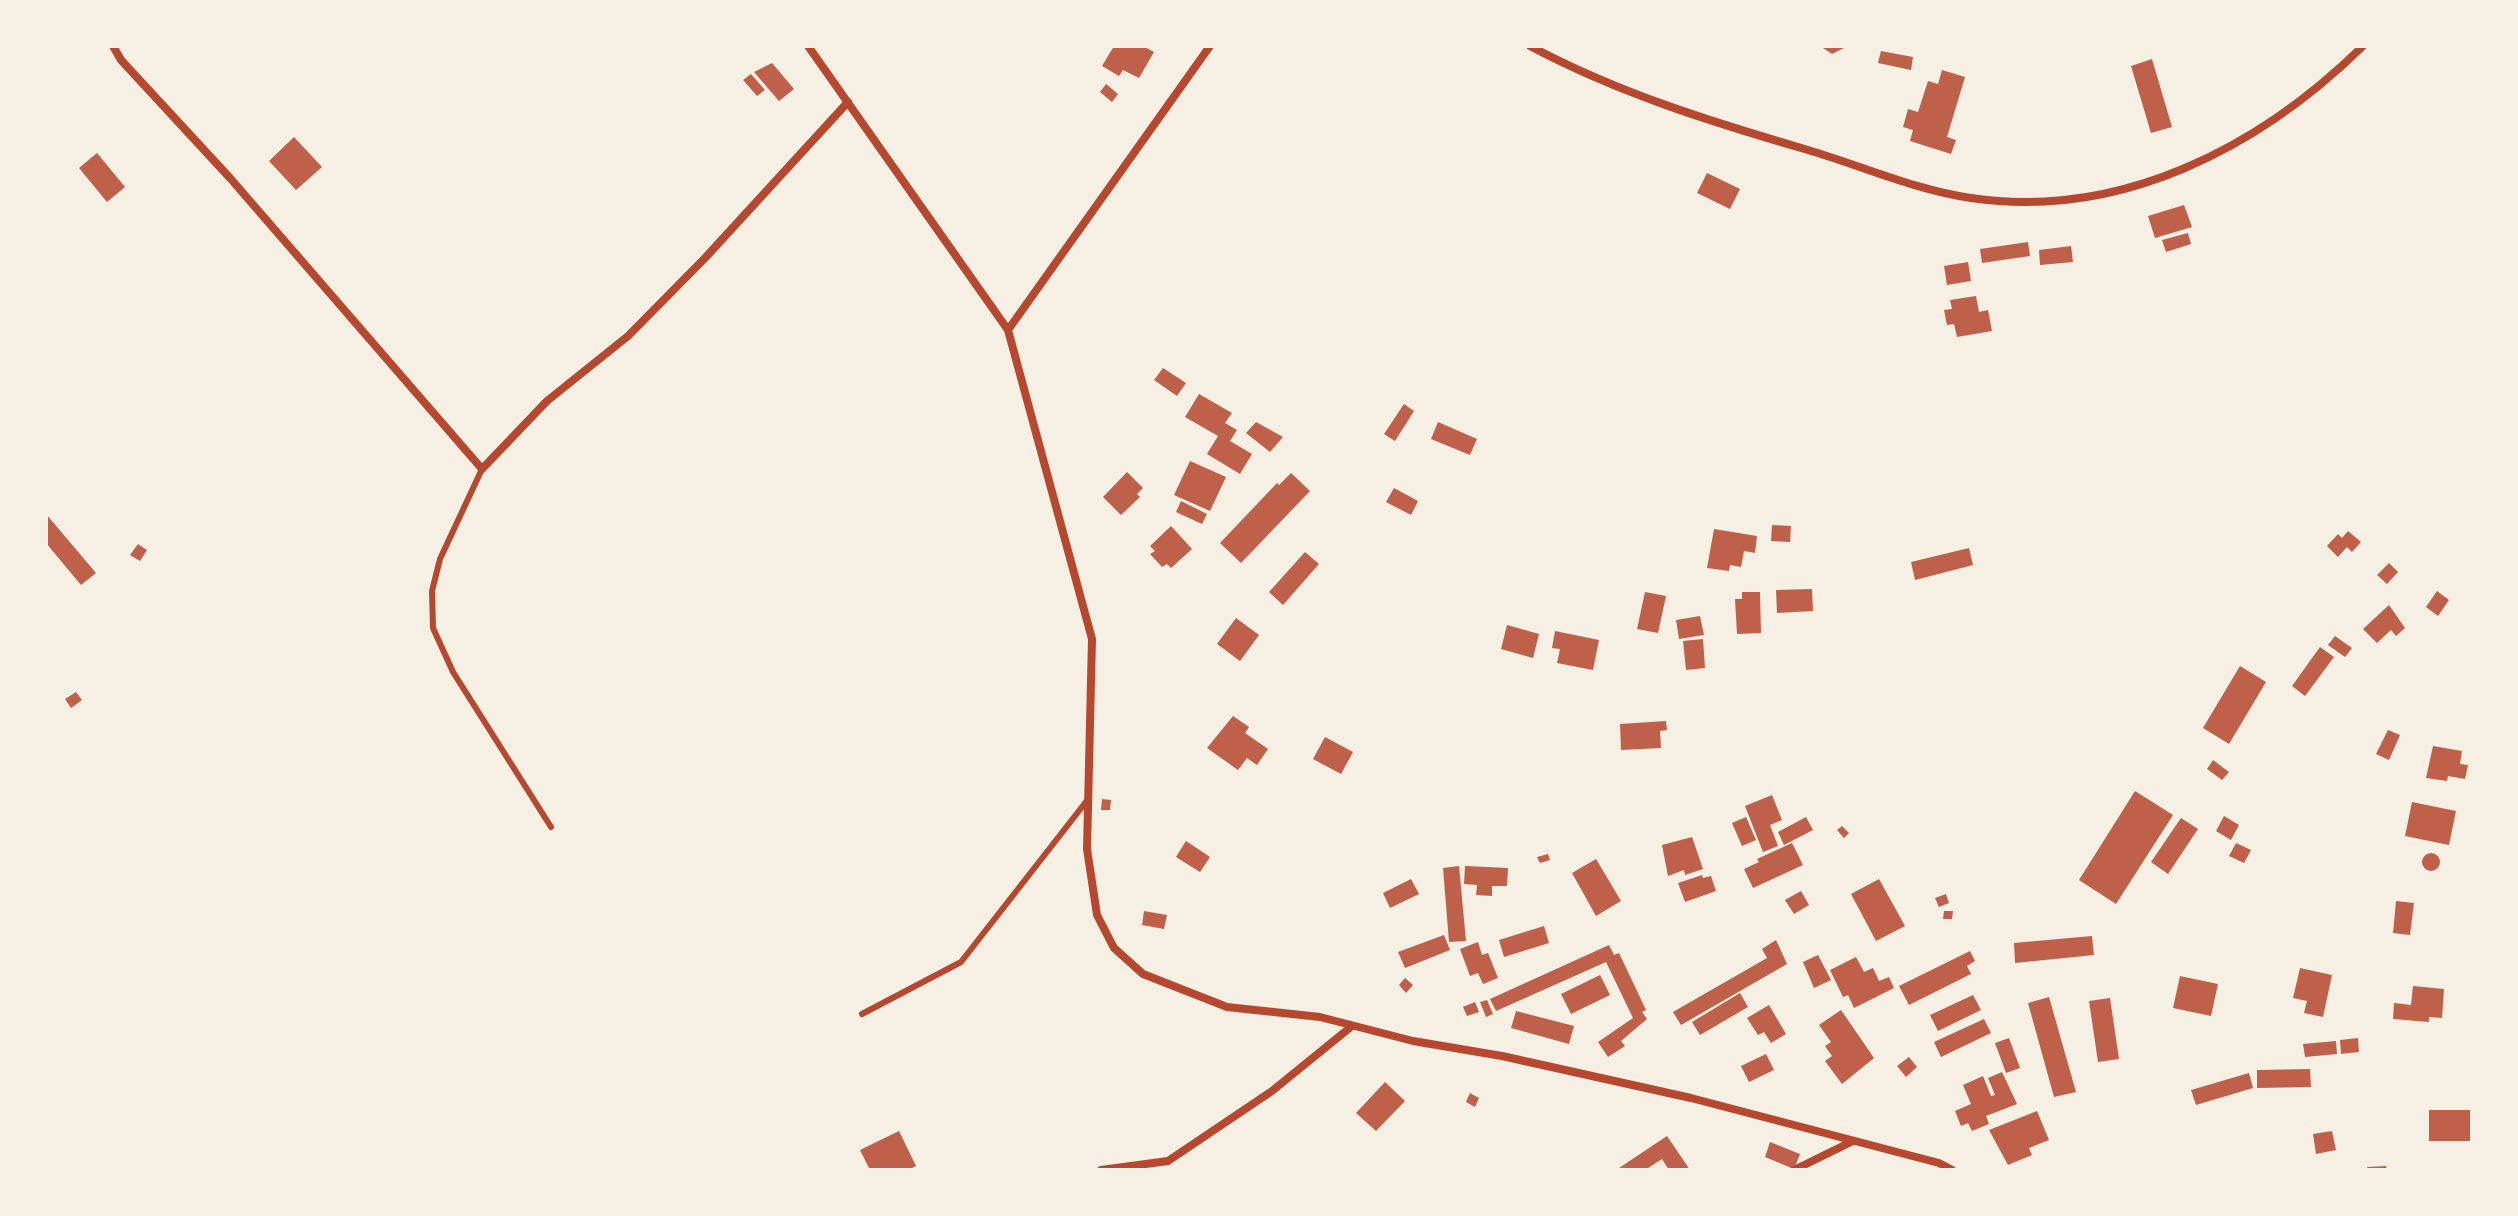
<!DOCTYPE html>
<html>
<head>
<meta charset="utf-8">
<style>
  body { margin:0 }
  #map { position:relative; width:2518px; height:1216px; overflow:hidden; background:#f6efe4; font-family:Arial,sans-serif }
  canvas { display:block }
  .frame { position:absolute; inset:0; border:48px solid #f6efe4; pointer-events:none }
</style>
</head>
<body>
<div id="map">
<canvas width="2518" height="1216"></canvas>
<div class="frame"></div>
</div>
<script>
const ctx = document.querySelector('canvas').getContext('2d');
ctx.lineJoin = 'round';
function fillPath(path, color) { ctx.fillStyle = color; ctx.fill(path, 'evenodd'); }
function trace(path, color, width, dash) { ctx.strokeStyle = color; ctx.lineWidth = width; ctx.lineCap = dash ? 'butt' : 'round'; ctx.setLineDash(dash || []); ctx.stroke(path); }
fillPath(new Path2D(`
  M1114,46H1143L1154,52L1139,78L1123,70L1119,76L1102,66Z
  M1820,46H1848L1832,54Z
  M1881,51L1913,57L1911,70L1878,63Z
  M2152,59L2172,127L2151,133L2131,66Z
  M772,63L794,89L779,101L754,72Z
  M1942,70L1965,77L1947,137L1956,140L1951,154L1910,141L1913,130L1903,127L1908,109L1918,112L1928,81L1938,84Z
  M751,74L765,90L757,96L743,80Z
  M1106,84L1118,94L1112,102L1100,92Z
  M294,137L322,167L296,190L269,161Z
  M97,153L125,187L107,202L79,168Z
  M1707,173L1740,189L1730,209L1697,193Z
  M2184,205L2192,227L2155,238L2148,216Z
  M2188,233L2191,244L2166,252L2162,240Z
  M2028,242L2030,256L1982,263L1980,249Z
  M2071,246L2073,262L2040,265L2039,250Z
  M1968,262L1971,281L1947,285L1944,266Z
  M1976,296L1979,312L1988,310L1992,331L1957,337L1954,324L1947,325L1944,310L1952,309L1950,300Z
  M1163,368L1186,383L1177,396L1154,380Z
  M1199,394L1232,413L1225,423L1237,430L1230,441L1252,454L1240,474L1207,454L1218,436L1185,417Z
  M1404,404L1414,411L1395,441L1384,434Z
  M1256,422L1283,437L1270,452L1246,433Z
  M1438,422L1477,439L1470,455L1431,439Z
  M1190,461L1226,477L1210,511L1174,495Z
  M1127,472L1143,488L1137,494L1140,497L1121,515L1103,497Z
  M1291,473L1310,491L1241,563L1220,543L1277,483L1279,485Z
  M1394,488L1418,501L1411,515L1386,502Z
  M1181,501L1207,514L1202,524L1176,512Z
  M46,514L96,573L81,585L46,543Z
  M1772,525L1791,526L1790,542L1771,541Z
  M1171,526L1192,549L1171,568L1167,564L1162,567L1150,554L1155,551L1150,546Z
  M1714,529L1757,536L1755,553L1744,551L1741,567L1730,565L1729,571L1707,568Z
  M2348,531L2361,542L2352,552L2347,547L2338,557L2327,546L2338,534L2342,538Z
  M138,544L147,550L140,561L130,555Z
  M1969,548L1973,565L1915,580L1911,562Z
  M1305,552L1319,564L1283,605L1269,592Z
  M2389,563L2398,572L2387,584L2377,575Z
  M1812,589L1813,611L1777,613L1776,590Z
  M2437,591L2449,600L2438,616L2426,607Z
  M1645,592L1666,596L1658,633L1637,629Z
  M1742,592H1760L1761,633L1737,634L1735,599H1742Z
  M2389,605L2405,628L2396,636L2391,630L2377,643L2363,629Z
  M1700,616L1704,635L1679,639L1676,620Z
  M1236,618L1259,635L1240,661L1217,644Z
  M1507,625L1539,634L1533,658L1501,649Z
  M1555,631L1599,640L1593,670L1557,663L1560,649L1552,648Z
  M2335,636L2352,648L2345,657L2328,645Z
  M1703,639L1705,668L1686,670L1683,641Z
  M2320,647L2334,657L2305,696L2292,686Z
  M2240,666L2266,682L2229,744L2203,728Z
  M76,692L82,700L71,708L65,699Z
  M1233,716L1249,727L1245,733L1268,749L1257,765L1247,758L1238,770L1207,748Z
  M1666,721L1667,730L1660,731L1661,748L1621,750L1620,724Z
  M2388,730L2400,735L2389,760L2376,754Z
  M1325,737L1353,752L1341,774L1313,759Z
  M2433,746L2462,751L2460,764L2468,765L2465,779L2448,776L2447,781L2426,778Z
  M2213,760L2229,772L2222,780L2207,769Z
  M2135,791L2173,815L2116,904L2079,880Z
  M1772,795L1782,820L1770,825L1778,846L1763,852L1745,806Z
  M1102,799L1111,800L1110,810H1101Z
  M2412,802L2456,811L2449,845L2405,836Z
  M2224,816L2239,825L2231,840L2216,831Z
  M1746,817L1756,840L1742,846L1732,823Z
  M1806,817L1813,830L1784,845L1778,832Z
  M2181,818L2198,829L2168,874L2151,862Z
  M1842,826L1849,833L1844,838L1837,830Z
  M1692,837L1703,869L1685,875L1684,870L1668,876L1662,845Z
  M1186,841L1210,857L1200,872L1176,857Z
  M1792,843L1803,865L1753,888L1744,869L1759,862L1757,859Z
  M2236,843L2251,850L2244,863L2229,856Z
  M2422 862a9 9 0 1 1 18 0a9 9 0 1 1-18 0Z
  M1548,854L1550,860L1540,863L1537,857Z
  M1596,859L1621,901L1596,916L1572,873Z
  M1459,866L1466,941L1449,942L1443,868Z
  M1465,866L1508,868L1507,886H1492V896L1476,895L1477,885L1464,884Z
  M1702,875L1703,878L1711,876L1716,891L1685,902L1678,883Z
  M1411,879L1419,894L1390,908L1383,893Z
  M1879,879L1905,926L1876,941L1851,894Z
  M1801,891L1809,905L1794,914L1785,900Z
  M1946,894L1949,903L1939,907L1935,898Z
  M2396,901L2414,903L2410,935L2393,933Z
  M1144,911L1167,915L1164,929L1142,925Z
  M1944,911H1953L1952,919H1943Z
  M1544,926L1549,943L1504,957L1499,940Z
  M1444,935L1450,950L1405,968L1398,952Z
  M2092,936L2094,955L2015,963L2014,943Z
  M1776,940L1787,964L1681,1025L1673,1012L1767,958L1762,949Z
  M1478,942L1482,955L1488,953L1498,978L1483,984L1478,973L1470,976L1460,949Z
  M1609,945L1614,955L1619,953L1646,1010L1642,1012L1647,1019L1621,1041L1625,1046L1608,1057L1598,1042L1633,1018L1606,962L1496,1011L1490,999Z
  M1970,951L1975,961L1967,966L1971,974L1909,1005L1899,986Z
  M1818,955L1831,980L1814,988L1803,962Z
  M1856,957L1864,972L1873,968L1879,981L1889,977L1894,988L1854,1008L1848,995L1843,997L1830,970Z
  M2300,968L2332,975L2323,1017L2304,1013L2307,1001L2293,998Z
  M1600,975L1610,995L1571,1014L1561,994Z
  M2180,976L2218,984L2211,1016L2173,1008Z
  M1405,978L1413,985L1406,993L1399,985Z
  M2413,986L2444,989L2442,1018L2429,1017V1022L2393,1019L2394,1003L2411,1005Z
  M1740,993L1748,1007L1700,1035L1692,1022Z
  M1973,995L1981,1010L1938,1031L1930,1015Z
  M2049,997L2076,1092L2054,1097L2028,1003Z
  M2110,998L2119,1059L2098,1062L2089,1001Z
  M1487,1000L1493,1014L1486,1017L1480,1002Z
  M1475,1002L1479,1012L1467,1016L1463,1007Z
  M1769,1005L1786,1034L1771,1043L1764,1032L1758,1035L1747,1018Z
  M1841,1010L1874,1058L1842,1084L1825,1061L1832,1056L1825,1046L1831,1042L1819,1025Z
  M1516,1011L1574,1026L1569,1044L1511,1028Z
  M1984,1019L1991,1033L1941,1057L1934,1042Z
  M2009,1038L2020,1068L2006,1073L1995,1043Z
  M2358,1038L2359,1052L2341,1054L2340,1040Z
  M2336,1041L2337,1054L2305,1057L2303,1044Z
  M1766,1054L1774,1070L1749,1082L1741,1066Z
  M1909,1057L1917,1067L1906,1077L1897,1066Z
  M2310,1069L2311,1087L2257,1088V1070Z
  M2002,1072L2017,1104L1986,1116L1989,1124L1972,1131L1968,1123L1961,1126L1955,1111L1971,1104L1963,1085L1983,1076L1991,1096L1995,1095L1988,1078Z
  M2249,1073L2253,1088L2196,1105L2191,1090Z
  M1385,1082L1405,1101L1376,1131L1356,1113Z
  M1470,1093L1479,1098L1475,1107L1466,1102Z
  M2429,1110H2472V1141H2429Z
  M2037,1111L2049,1140L2029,1148L2032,1155L2008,1165L1989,1130Z
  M899,1131L916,1166L908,1170H870L860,1150Z
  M2332,1131L2336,1150L2316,1154L2313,1134Z
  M1667,1136L1690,1170H1669L1662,1159L1645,1170H1616Z
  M1770,1142L1800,1154L1794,1169L1765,1157Z
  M2386,1166L2387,1170H2368L2367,1167Z`), '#bf614a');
trace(new Path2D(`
  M482,469L440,559L432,591L433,628L453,672L551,827
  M862,1014L961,962L1089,798`), '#b5482f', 6);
trace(new Path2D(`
  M113,46L121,60L230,178L482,469L547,401L628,336L705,258L848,102
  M808,46L1008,330L1092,639L1087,849L1097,915L1114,948L1143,974L1227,1007L1320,1017L1413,1041L1502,1056L1691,1098L1939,1163L1952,1170
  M1530,46C1618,93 1712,122 1808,150C1862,166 1915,190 1971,198C2120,220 2259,148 2363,46
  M1008,330L1210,46
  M1101,1170L1168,1161L1272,1091L1352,1026
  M1794,1170L1853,1141`), '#b5482f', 8);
</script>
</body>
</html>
